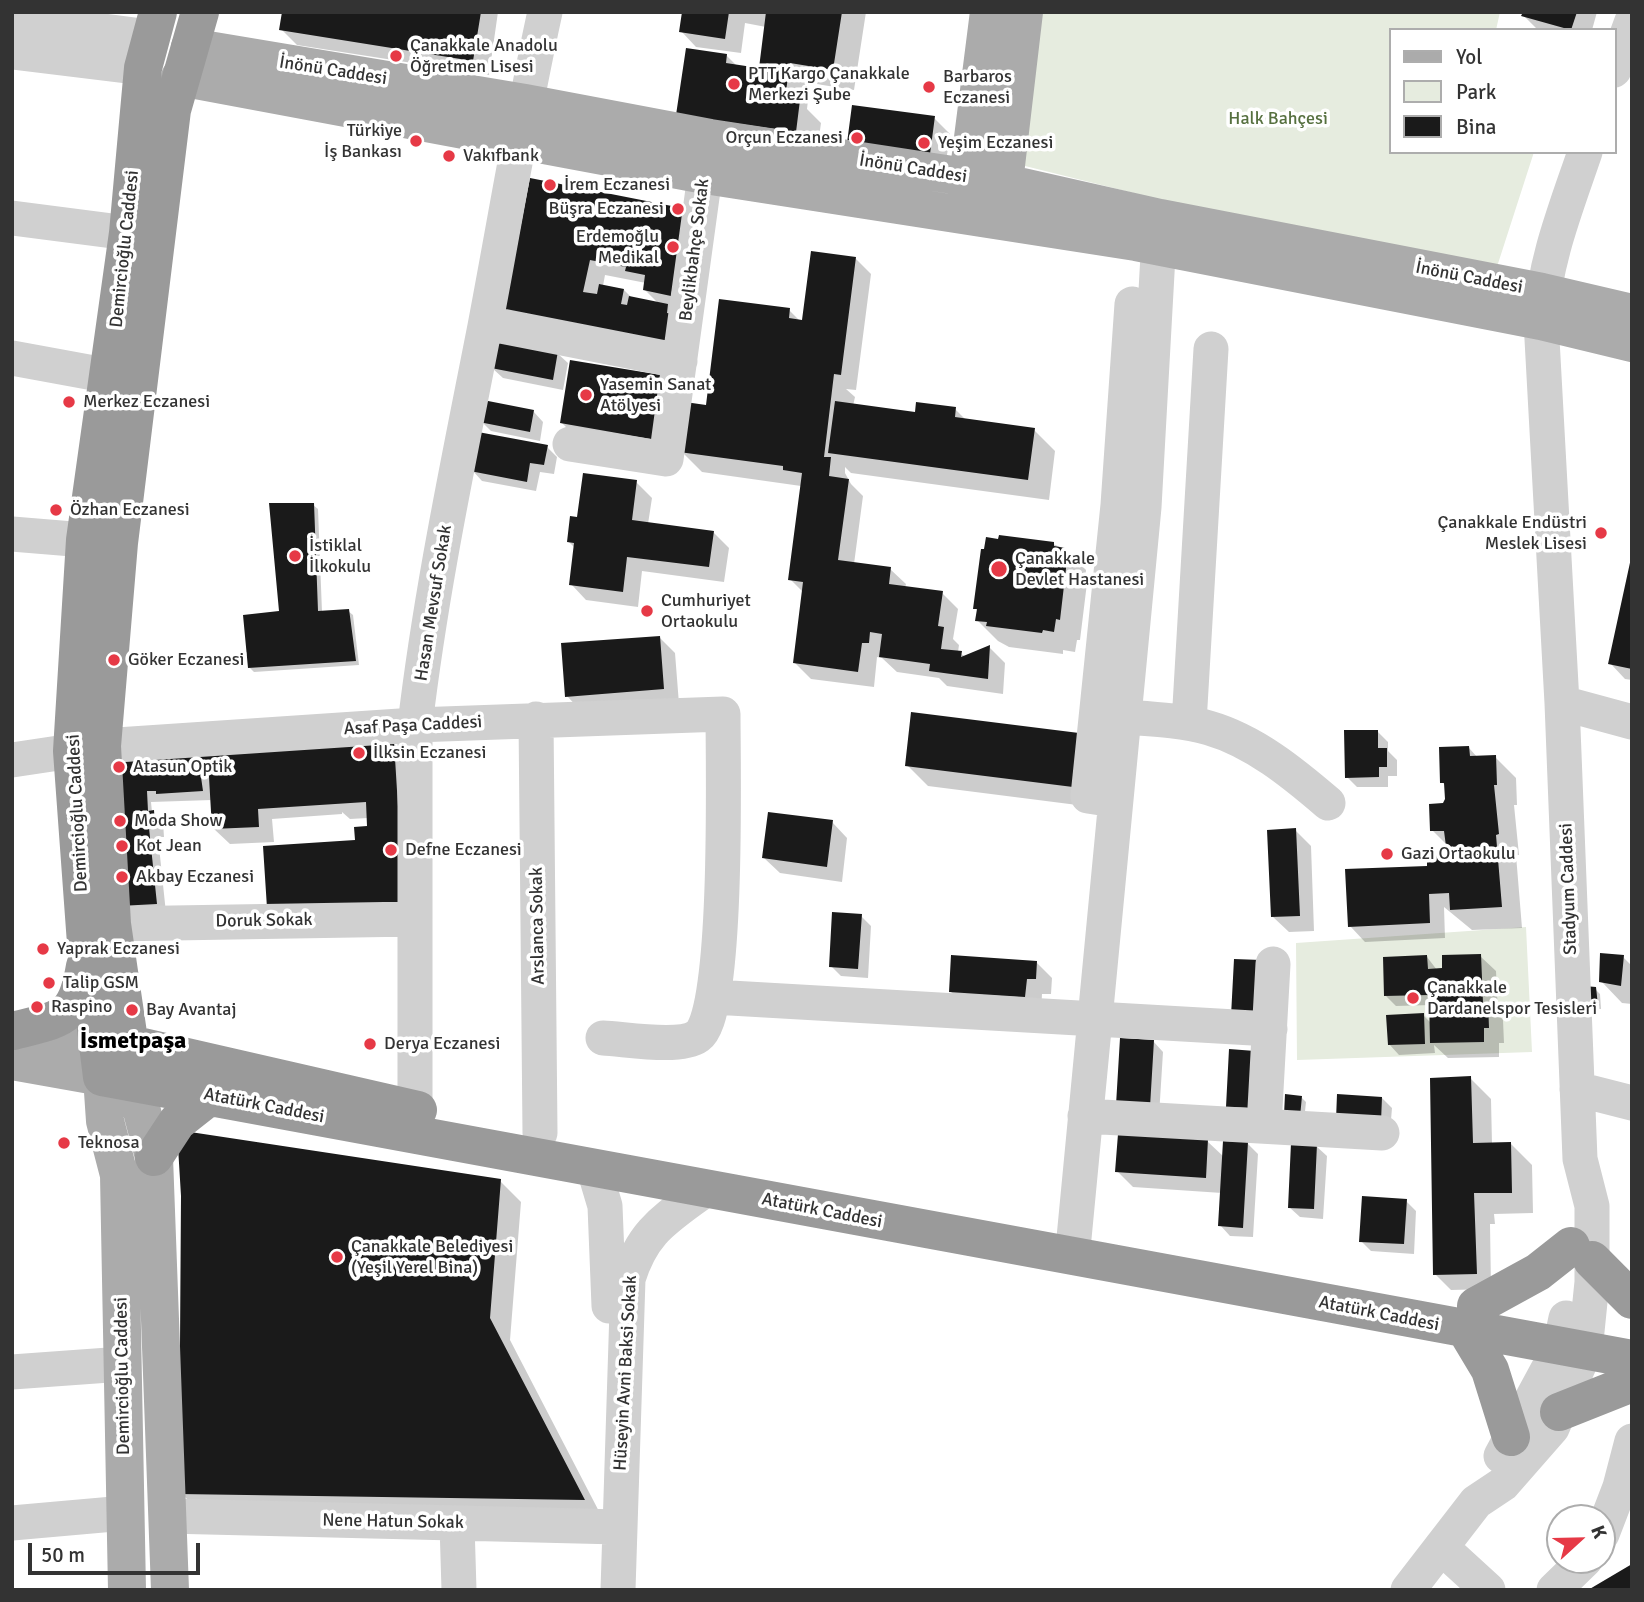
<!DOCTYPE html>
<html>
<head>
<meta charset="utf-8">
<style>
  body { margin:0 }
  #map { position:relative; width:1644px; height:1602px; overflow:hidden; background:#fff; font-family:Signika,sans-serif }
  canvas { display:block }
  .frame { position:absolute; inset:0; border:14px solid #333; pointer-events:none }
  .legend { position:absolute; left:1389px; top:28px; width:228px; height:126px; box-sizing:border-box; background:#fff; border:2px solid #adadad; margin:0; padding:9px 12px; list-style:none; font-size:21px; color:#333 }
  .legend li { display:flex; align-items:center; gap:14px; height:35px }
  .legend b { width:35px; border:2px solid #adadad }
  .north { position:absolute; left:1546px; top:1504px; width:70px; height:70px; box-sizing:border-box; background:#fff; border:2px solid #adadad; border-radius:50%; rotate:68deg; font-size:19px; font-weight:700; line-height:28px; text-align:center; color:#333 }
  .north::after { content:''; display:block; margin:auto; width:24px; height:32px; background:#e63946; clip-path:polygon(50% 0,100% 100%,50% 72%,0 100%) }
  .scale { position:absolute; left:28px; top:1543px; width:172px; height:32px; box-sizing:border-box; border:4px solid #333; border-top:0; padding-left:9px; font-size:21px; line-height:24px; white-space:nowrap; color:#333; -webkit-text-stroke:5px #fff; paint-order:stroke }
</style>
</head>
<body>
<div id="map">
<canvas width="1644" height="1602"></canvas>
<div class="frame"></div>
<ul class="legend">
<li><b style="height:9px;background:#ababab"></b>Yol</li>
<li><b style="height:19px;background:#e6ecdf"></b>Park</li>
<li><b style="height:19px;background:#1a1a1a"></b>Bina</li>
</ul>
<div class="north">K</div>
<div class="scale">50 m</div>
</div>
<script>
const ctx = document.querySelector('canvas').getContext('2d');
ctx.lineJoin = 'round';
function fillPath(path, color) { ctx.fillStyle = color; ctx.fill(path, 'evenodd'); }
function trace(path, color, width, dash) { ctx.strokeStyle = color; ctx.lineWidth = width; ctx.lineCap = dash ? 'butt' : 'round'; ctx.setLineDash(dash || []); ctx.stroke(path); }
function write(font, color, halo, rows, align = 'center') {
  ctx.font = font + ' Signika,sans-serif'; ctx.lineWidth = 7; ctx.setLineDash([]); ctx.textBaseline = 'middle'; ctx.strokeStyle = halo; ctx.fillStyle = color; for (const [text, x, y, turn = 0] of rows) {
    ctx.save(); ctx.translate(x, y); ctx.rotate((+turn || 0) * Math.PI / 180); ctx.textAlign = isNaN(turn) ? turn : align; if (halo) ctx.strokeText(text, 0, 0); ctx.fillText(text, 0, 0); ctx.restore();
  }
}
fillPath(new Path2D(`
  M1030,12H1500L1496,30H1390V152H1534L1494,276L1254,223L1013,163Z
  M1526,927L1532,1052L1297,1060L1296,943Z`), '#e6ecdf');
fillPath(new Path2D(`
  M284,12H498L489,75L297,45L281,29Z
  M683,12H866L854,90L810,83L807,109L821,123L817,152L687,50L726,55L738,67L760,70L766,27L745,23L741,53L696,47L681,31Z
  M1524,12H1597L1592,30H1538L1523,15Z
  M934,118L950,134L945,169L865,158Z
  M641,202L686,310L669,307L678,316L516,321ZM605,275L646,283L645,290L659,304L632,298L624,290L603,286Z
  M855,258L871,274L856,390L846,389L855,397L853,406L916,414L955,409L967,421L1034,430L1055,451L1049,500L851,473L845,467V473L851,484L863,496L854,564L890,569L906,584L905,588L942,593L958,609L953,639L959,645L958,652L966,657L989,647L1005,663L1003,694L947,686L939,678L897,672L882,658L877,657L874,687L811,679L795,663L804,593L790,579L801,486L702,472L681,451L707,407L789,310L803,324Z
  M557,353L568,363L563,390L503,378L492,368Z
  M572,362L667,449L577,438L562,423Z
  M533,411L543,422L540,441L491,431L481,421Z
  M547,447L557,457L554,474L540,472L536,491L482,481L472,470Z
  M636,482L652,498L648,524L713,532L729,548L724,582L642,571L638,607L586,600L571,584L575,548L569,542Z
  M313,505L318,509L322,612L348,611L353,615L359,665L254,672L249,667L281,613Z
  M1053,544L1065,549L1086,570L1085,580L1087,583L1080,640H1077L1075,652L1063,650V654L1009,647L998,641L977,620L978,611L975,608Z
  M1632,561V680L1625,679L1610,663Z
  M659,637L675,653L679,704L582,712L567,696Z
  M1378,732L1388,742V751L1397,760V776H1388V787H1357L1347,777Z
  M1079,735L1093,807L928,786L907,765Z
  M393,743L409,759L419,919L357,842L369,828L368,818L350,819L342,812V814L272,819L274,842L230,844L214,829L212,800L151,802L152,812L163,822L164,837H158L166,913L130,915L111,761Z
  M1469,748L1478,758L1495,757L1516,778L1517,805H1514L1519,855H1516L1522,928L1472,930L1444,907L1445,938L1365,942L1350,926L1449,856L1448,846L1432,830L1446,799V786L1442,782Z
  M832,822L847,838L842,882L780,873L764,858Z
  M1295,830L1311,846L1314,931L1289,932L1273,917Z
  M861,916L871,926L868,978L841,976L831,966Z
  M1480,956L1496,971L1498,1014L1503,1020L1504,1043H1499V1057L1448,1058L1434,1045L1435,1053L1399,1055L1389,1044L1423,1015L1431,1023V1005L1396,1006L1386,996L1427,957L1437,970Z
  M1623,957L1632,966V1004L1622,1003L1601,981Z
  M1036,962L1052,978L1051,994H1042L1041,1012L966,1007L951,992Z
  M1595,989L1600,994L1601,1009L1591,1008L1586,1003Z
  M1153,1041L1163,1052L1159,1116L1128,1114Z
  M1470,1078L1491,1099L1492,1144H1511L1532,1165L1533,1213L1494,1214L1495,1224H1490L1491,1289L1451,1290L1435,1274Z
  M1301,1097L1306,1102L1304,1121L1285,1115Z
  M1382,1098L1392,1108L1390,1132L1348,1129Z
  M1207,1141L1224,1157L1248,1144L1258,1154L1253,1237L1230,1236L1220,1225L1222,1193L1133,1187L1117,1171Z
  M1316,1146L1327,1156L1323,1219L1300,1217L1289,1207Z
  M500,1181L521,1202L510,1340L604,1521L202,1514L181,1493Z
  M1406,1201L1416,1211L1414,1254L1371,1251L1361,1241Z`), '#0003');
fillPath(new Path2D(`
  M282,12H481L473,61L279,30Z
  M682,12H729L725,39L679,32Z
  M766,12H842L833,70L790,63L785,98L800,100L796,132L676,115L686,48L727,54L726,63L759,68Z
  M1523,12H1577L1571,30L1521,16Z
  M852,105L935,116L930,154L847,143Z
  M530,178L687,209L671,296L643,290L645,275L625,271L626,267L590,260L583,292L597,294L599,284L624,289L621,304L627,305L629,296L668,304L667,313L673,314L668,344L504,312Z
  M811,251L856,257L841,375L834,374L824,457H831L829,476L849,479L838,560L891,567L889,584L943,591L938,626L944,627L941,649L962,651L961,657L990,645L988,679L929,671L930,664L879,657L882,634L870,632L869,643H862L858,672L793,663L803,582L788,580L802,473L783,470V466L679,452L685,402L706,405L719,299L790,308L789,318L802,320Z
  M496,339L558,351L553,380L491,368Z
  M570,360L667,376L657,440L560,423Z
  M483,400L534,410L530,432L479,422Z
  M835,401L915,412L916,402L956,407L955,417L1035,428L1028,480L828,453Z
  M478,432L548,445L544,465L530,463L527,482L470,471Z
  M583,473L637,480L632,520L714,531L709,567L627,557L623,592L569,585L574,543L567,542L570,516L577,517Z
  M269,503H314L318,611L349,609L356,661L248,668L243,615L279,611Z
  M999,535L1054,542V546L1065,548L1064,560H1067L1060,620L1056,619L1054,632L1043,630L1042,633L986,626L987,622L975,621L977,609H973L981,549H984L986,537L998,539Z
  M1631,558H1632V669L1608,664Z
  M660,636L664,689L565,697L561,643Z
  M911,712L1079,733L1073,787L905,766Z
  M1344,730H1378V748H1387V767H1379V777L1345,778Z
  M394,742L404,904L267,908L263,846L355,840L354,827L367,826L366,802L258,809L259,827L212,829L209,777H201L203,791L156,794V791H147L148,811L154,810L155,827L149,828L157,904L119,906L109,759Z
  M1469,746L1470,756L1496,755L1497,785H1494L1499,834L1496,835L1502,907L1450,910L1449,893L1429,894L1430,923L1348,927L1345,869L1427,866V855L1447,854L1444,831H1430L1429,804L1443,803L1445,799L1444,783H1440L1439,747Z
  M768,812L833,820L827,867L762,858Z
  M1296,828L1300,916L1271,917L1267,830Z
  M832,912L862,914L858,969L829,967Z
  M1600,953L1624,955L1621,986L1599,982Z
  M1481,954L1483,1003L1488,1002L1489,1028H1484V1042L1430,1043L1429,995L1384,996L1383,957L1427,955L1428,969L1442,968V955Z
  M951,955L1037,961L1036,979H1027L1025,997L949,992Z
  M1234,959L1261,960L1259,1017L1231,1016Z
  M1584,986L1596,987L1598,1006L1585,1004Z
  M1424,1013L1425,1044L1388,1045L1386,1015Z
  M1120,1038L1154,1040L1150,1107L1116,1105Z
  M1229,1049L1255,1051L1253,1108L1226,1107Z
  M1471,1076L1473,1143L1511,1142L1512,1193H1474L1477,1274L1433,1275L1430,1078Z
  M1285,1094L1302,1096L1300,1117L1284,1115Z
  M1337,1094L1382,1097L1381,1122L1336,1120Z
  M177,1130L501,1179L490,1318L585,1500L179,1494L181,1196Z
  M1118,1134L1208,1139L1206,1178L1115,1172Z
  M1223,1141L1248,1142L1243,1228L1218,1226Z
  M1291,1143L1317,1144L1314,1209L1288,1208Z
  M1362,1196L1407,1199L1404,1244L1359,1242Z
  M1632,1564V1590H1588Z`), '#1a1a1a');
trace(new Path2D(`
  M12,19L150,37
  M12,52L143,68
  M1614,70L1632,21
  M12,218L128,233
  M486,323L680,361
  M12,358L110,376
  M570,444L666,459L709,146
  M12,534L85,540
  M1562,703L1632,722
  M1122,717C1150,719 1181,720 1209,728C1254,741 1293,773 1328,803
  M536,719L540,1133
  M1189,723L1211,349
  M102,746L415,725L723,714C723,761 729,1014 698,1036C680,1049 626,1039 603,1038
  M12,760L72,751
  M1114,800L1088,796L1118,505L1132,304
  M112,924L415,919
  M713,997L1270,1029
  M1577,1089L1632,1103
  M415,1109V725C431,590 459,459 485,326C505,221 522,116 545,12
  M1085,1116L1382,1133
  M1264,1126L1273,964
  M594,1169L605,1206L609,1306
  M1074,1238L1144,507L1160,219
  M12,1372L123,1364
  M1501,1456L1560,1347L1566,1318
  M167,1516L619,1527
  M12,1523L125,1513
  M457,1524L459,1590
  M1602,1534L1620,1487L1632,1441
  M1441,1547L1488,1590
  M618,1590L628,1279C643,1230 666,1219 706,1189
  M1408,1590L1476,1502L1503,1484L1552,1428L1585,1351L1592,1282V1206L1580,1159L1562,703L1541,321C1544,262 1566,208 1585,152
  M1554,1590L1585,1560`), '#d0d0d0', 35);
trace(new Path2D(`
  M190,47L525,103L710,138L1005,183L1160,218L1542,292L1632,313
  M180,77L705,175L1136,242L1541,321L1632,343
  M965,201L989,12
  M1001,208L1024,12
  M12,1031L97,1044
  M12,1061L102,1077L105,1121L119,1175L127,1590
  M134,1081L154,1157L170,1590`), '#ababab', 38);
trace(new Path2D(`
  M158,12L143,68L128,233L85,540L72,751L87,957L102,1077L1632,1359
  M13,1031C63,1018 76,1020 85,966
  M97,1044H130L418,1110
  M133,1068L112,924L102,746L119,543L172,110L200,12
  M154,1157L177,1122L210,1096
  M1592,1260L1632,1300
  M1476,1306L1538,1272L1571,1246
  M1466,1330L1490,1370L1511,1437
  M1559,1412L1632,1383`), '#9a9a9a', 38);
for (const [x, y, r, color] of [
  [396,56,7,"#e63946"],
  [734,84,7,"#e63946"],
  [929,87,7,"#e63946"],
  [857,138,7,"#e63946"],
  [416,141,7,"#e63946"],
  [924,143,7,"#e63946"],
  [449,156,7,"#e63946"],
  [550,185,7,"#e63946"],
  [678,209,7,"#e63946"],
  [673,247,7,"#e63946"],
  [586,395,7,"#e63946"],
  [69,402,7,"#e63946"],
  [56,510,7,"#e63946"],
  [1601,533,7,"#e63946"],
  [295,556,7,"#e63946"],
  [999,569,9,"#e63946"],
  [647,611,7,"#e63946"],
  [114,660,7,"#e63946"],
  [359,753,7,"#e63946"],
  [119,767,7,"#e63946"],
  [120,821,7,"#e63946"],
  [122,846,7,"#e63946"],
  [391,850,7,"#e63946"],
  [1387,854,7,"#e63946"],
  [122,877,7,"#e63946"],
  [43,949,7,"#e63946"],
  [49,983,7,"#e63946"],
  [1413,998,7,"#e63946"],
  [37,1007,7,"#e63946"],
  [132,1010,7,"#e63946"],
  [370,1044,7,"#e63946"],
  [64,1143,7,"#e63946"],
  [337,1257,7,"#e63946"]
]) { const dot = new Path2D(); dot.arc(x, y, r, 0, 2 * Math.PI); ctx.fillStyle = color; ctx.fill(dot); trace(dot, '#fff', 2.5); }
write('18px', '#333', '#fff', [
  ["Çanakkale Anadolu",410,46],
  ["Öğretmen Lisesi",410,67],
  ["PTT Kargo Çanakkale",748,74],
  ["Merkezi Şube",748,95],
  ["Barbaros",943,77],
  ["Eczanesi",943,98],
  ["Türkiye",402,131,"right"],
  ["İş Bankası",402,152,"right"],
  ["Orçun Eczanesi",843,138,"right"],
  ["Yeşim Eczanesi",938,143],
  ["Vakıfbank",463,156],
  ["İrem Eczanesi",564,185],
  ["Büşra Eczanesi",664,209,"right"],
  ["Erdemoğlu",659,237,"right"],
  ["Medikal",659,258,"right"],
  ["Yasemin Sanat",600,385],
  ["Atölyesi",600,406],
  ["Merkez Eczanesi",83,402],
  ["Özhan Eczanesi",70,510],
  ["Çanakkale Endüstri",1587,523,"right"],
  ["Meslek Lisesi",1587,544,"right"],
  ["İstiklal",309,546],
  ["İlkokulu",309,567],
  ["Çanakkale",1015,559],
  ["Devlet Hastanesi",1015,580],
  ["Cumhuriyet",661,601],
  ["Ortaokulu",661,622],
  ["Göker Eczanesi",128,660],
  ["İlksin Eczanesi",373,753],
  ["Atasun Optik",133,767],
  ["Moda Show",134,821],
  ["Kot Jean",136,846],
  ["Defne Eczanesi",405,850],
  ["Gazi Ortaokulu",1401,854],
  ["Akbay Eczanesi",136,877],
  ["Yaprak Eczanesi",57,949],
  ["Talip GSM",63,983],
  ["Çanakkale",1427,988],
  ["Dardanelspor Tesisleri",1427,1009],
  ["Raspino",51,1007],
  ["Bay Avantaj",146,1010],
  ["Derya Eczanesi",384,1044],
  ["Teknosa",78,1143],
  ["Çanakkale Belediyesi",351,1247],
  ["(Yeşil Yerel Bina)",351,1268]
], 'left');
write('18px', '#333', '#fff', [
  ["İnönü Caddesi",333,71,9],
  ["İnönü Caddesi",913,169,9],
  ["Demircioğlu Caddesi",125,249,-84],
  ["Beylikbahçe Sokak",695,250,-83],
  ["İnönü Caddesi",1469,278,11],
  ["Hasan Mevsuf Sokak",434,603,-81],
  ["Asaf Paşa Caddesi",413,726,-3],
  ["Demircioğlu Caddesi",78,813,-93],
  ["Stadyum Caddesi",1569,889,-92],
  ["Doruk Sokak",264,921,-1],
  ["Arslanca Sokak",538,926,-91],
  ["Atatürk Caddesi",264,1106,11],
  ["Atatürk Caddesi",822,1211,11],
  ["Atatürk Caddesi",1379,1314,11],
  ["Hüseyin Avni Baksi Sokak",626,1373,-87],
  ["Demircioğlu Caddesi",123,1376,-91],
  ["Nene Hatun Sokak",393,1522,1]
]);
write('18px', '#56703f', '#fff', [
  ["Halk Bahçesi",1278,119]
]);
write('bold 24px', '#000', '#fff', [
  ["İsmetpaşa",133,1042]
]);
</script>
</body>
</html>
